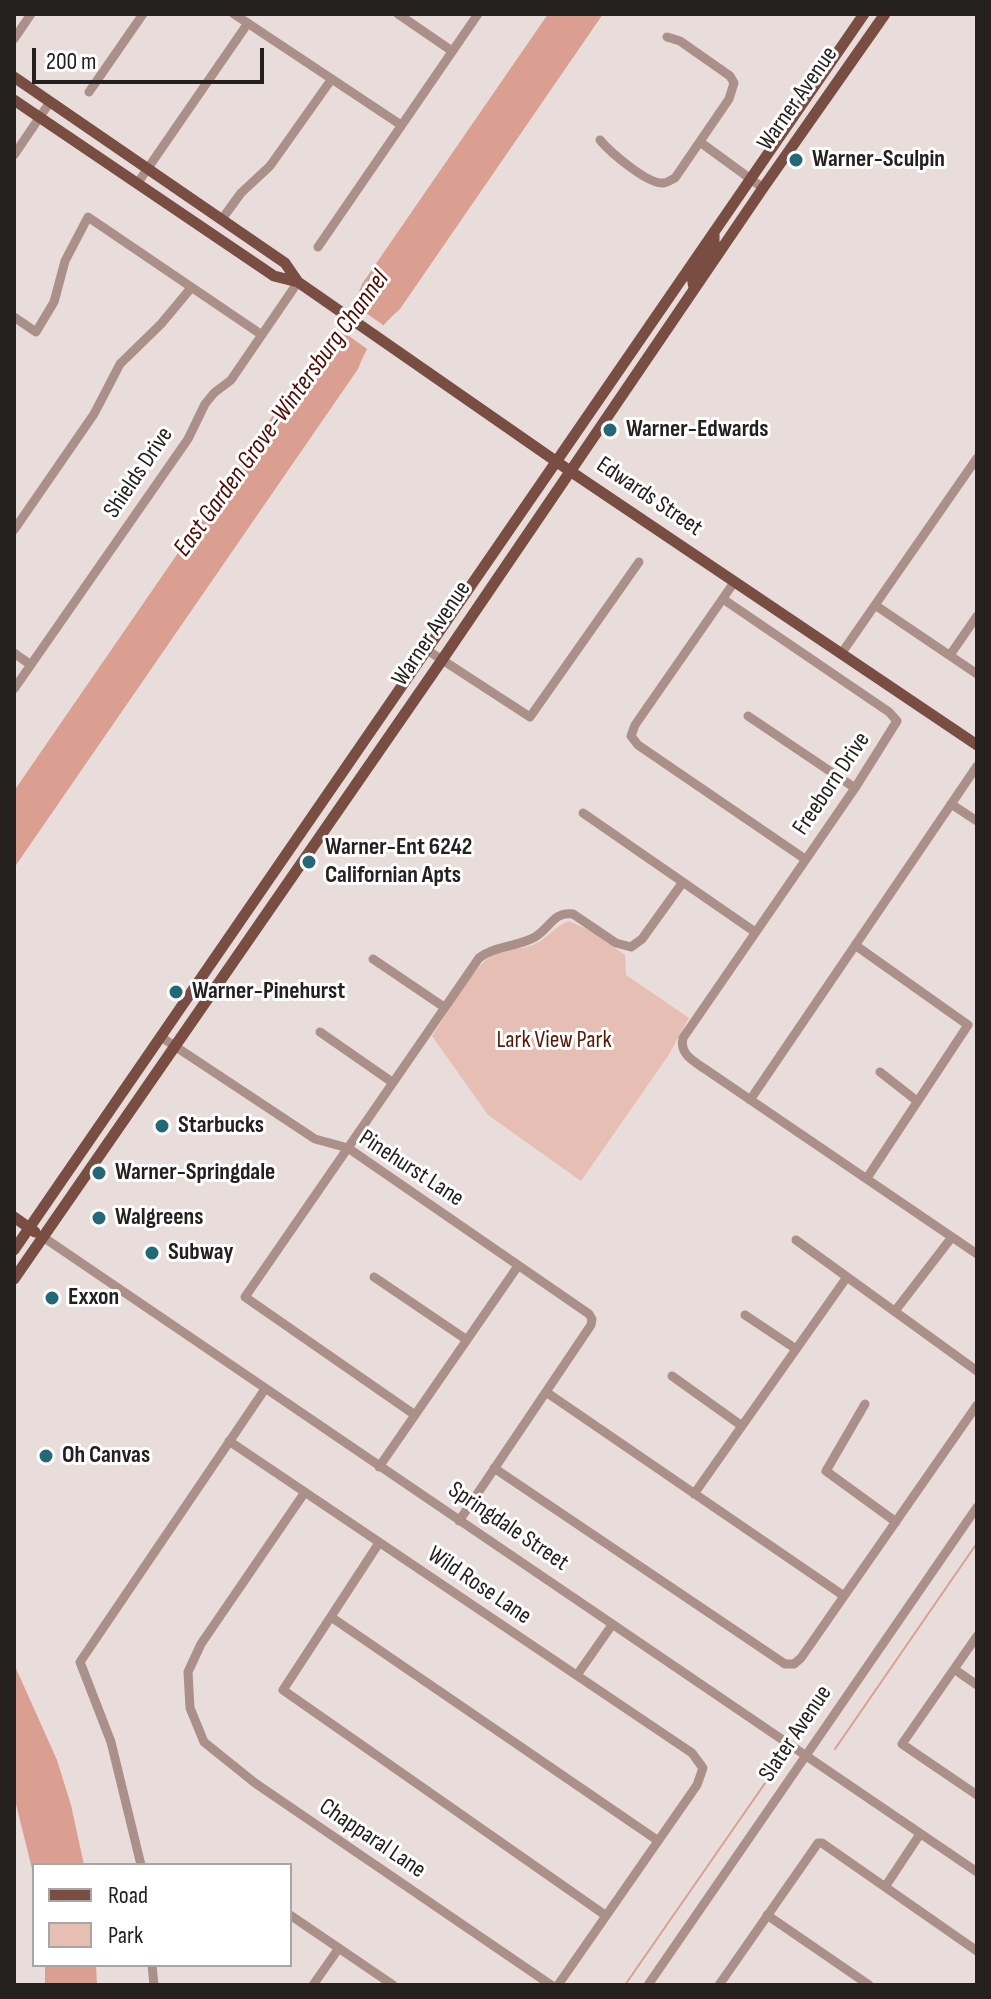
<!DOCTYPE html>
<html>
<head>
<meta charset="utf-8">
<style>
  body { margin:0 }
  #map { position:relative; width:991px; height:1999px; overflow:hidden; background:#e8ddda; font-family:"Sofia Sans Condensed",sans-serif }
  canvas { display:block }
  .frame { position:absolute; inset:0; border:16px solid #24201f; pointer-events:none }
  .legend { position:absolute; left:32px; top:1863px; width:260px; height:104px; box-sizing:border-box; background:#fff; border:2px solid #a7a6a5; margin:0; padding:10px 14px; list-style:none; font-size:24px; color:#24201f }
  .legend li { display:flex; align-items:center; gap:16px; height:40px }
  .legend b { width:40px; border:2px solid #a7a6a5 }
  .scale { position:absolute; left:32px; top:48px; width:232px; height:36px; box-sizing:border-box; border:4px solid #24201f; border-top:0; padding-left:10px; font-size:24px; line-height:28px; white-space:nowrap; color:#24201f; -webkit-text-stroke:6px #fff; paint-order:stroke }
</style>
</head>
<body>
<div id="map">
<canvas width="991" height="1999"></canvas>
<div class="frame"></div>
<ul class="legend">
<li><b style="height:10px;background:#7a4d42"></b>Road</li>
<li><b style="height:22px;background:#e6beb4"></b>Park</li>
</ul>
<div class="scale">200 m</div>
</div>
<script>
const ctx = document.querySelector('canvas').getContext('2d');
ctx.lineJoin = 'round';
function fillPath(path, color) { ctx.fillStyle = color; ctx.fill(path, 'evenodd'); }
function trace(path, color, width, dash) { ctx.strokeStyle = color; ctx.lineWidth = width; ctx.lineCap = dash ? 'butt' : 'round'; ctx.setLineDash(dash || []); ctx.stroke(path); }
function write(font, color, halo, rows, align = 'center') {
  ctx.font = font + ' "Sofia Sans Condensed",sans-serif'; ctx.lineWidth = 6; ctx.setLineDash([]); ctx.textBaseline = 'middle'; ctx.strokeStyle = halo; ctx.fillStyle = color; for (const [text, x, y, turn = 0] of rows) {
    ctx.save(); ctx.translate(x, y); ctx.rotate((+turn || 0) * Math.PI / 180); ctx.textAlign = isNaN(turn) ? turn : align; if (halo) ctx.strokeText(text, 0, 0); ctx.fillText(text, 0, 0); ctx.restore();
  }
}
fillPath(new Path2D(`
  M569,921L591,931L625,955L626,975L689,1018L668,1056L581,1181L488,1115L432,1036C446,1016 472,968 491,956C504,948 520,950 533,945C547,939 555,926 569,921Z`), '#e6beb4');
fillPath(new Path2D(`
  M548,14H603L400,309C380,326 367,345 358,369L14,868V791L322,344C341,327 353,307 362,284Z
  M14,1664L57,1760L71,1805L84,1865H34V1877L14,1796Z
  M45,1965H96L97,1985H45Z`), '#da9f90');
fillPath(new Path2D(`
  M350,302L386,327L370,351L335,326Z`), '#e8ddda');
trace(new Path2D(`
  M835,1749L977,1543
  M625,1985L770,1776`), '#da9f90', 2);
trace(new Path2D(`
  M234,14L401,125
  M398,14L452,51
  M14,39L31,14
  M89,92L143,14
  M600,140C610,152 648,185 664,183C666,183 673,179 675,178L729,99L734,83L730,76L680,41L667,37
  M700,142L763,188
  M14,155L50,102
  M137,184L248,23
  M222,219L241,193L270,166L331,80
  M318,247L478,14
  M14,317L36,332L54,302L65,261L88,217L262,335
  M14,530L94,414L120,364L161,324L191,288
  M735,581L635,725L631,736L638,745L805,859
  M723,599L889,712L897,721L855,788L683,1038C679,1055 695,1062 708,1071L977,1254
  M875,605L977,674
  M427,650L530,717L639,562
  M14,653L31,665
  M841,654L977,458
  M950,655L977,616
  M14,689L188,439L205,404L214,393L231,380L298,282
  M748,716L855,788
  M951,804L977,821
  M583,813L755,932
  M855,945L968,1025L867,1178
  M373,959L444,1007
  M320,1032L392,1082
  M161,1037L315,1139L348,1148L589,1314L592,1319L591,1325L459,1521
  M880,1072L917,1101
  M750,1100L977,766
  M43,1237L977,1872
  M796,1240L977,1371
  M374,1277L467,1340
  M895,1311L952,1237
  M745,1315L796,1349
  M672,1376L742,1426
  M546,1392L844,1596
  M865,1404L826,1471L896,1522
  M415,1415L245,1297L479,958C497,945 517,947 535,937C550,928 554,911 573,914L616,943L631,947L642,939L683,882
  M229,1441L692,1753L703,1768L697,1785L558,1985
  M379,1467L518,1266
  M494,1468L785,1664H794L801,1658L977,1405
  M305,1492L201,1644L188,1672L190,1708L204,1742L255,1783L551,1985
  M694,1494L847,1277
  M379,1543L283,1690L605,1915
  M331,1617L657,1840
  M977,1636L902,1744L977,1795
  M954,1669L977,1685
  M577,1675L612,1625
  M141,1865L111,1742L80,1662L265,1389
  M885,1887L920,1834
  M290,1915L393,1985
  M767,1915L869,1985
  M152,1965L154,1985
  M313,1985L339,1948
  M648,1985L977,1507
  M719,1985L818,1843H822L977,1951`), '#aa9089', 9);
trace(new Path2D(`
  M14,77L285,263L298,282
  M14,100L274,276L298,282L570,471L977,745
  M694,288L692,277L714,245V232
  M14,1217L35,1232
  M14,1250L864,14
  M14,1279L442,660L763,188L885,14`), '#7a4d42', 11);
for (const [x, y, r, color] of [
  [796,160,8,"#226877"],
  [610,430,8,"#226877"],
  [309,862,8,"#226877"],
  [176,992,8,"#226877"],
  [162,1126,8,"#226877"],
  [99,1173,8,"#226877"],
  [99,1218,8,"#226877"],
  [152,1253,8,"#226877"],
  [52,1298,8,"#226877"],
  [46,1456,8,"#226877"]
]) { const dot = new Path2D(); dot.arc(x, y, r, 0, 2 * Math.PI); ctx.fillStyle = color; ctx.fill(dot); trace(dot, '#fff', 3); }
write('24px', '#24201f', '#fff', [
  ["Warner Avenue",798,99,-55],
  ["Shields Drive",139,473,-56],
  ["Edwards Street",649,497,34],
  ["Warner Avenue",432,634,-56],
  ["Freeborn Drive",832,784,-56],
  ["Pinehurst Lane",411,1169,33],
  ["Springdale Street",508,1527,34],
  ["Wild Rose Lane",479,1586,34],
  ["Slater Avenue",796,1734,-56],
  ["Chapparal Lane",372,1839,34]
]);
write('bold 24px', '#24201f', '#fff', [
  ["Warner-Sculpin",812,160],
  ["Warner-Edwards",626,430],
  ["Warner-Ent 6242",325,848],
  ["Californian Apts",325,876],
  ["Warner-Pinehurst",192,992],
  ["Starbucks",178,1126],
  ["Warner-Springdale",115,1173],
  ["Walgreens",115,1218],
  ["Subway",168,1253],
  ["Exxon",68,1298],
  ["Oh Canvas",62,1456]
], 'left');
write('24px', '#5b1604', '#fff', [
  ["Lark View Park",554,1041]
]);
write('italic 26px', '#520b00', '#fff', [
  ["East Garden Grove-Wintersburg Channel",282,414,-54]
]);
</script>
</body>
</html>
